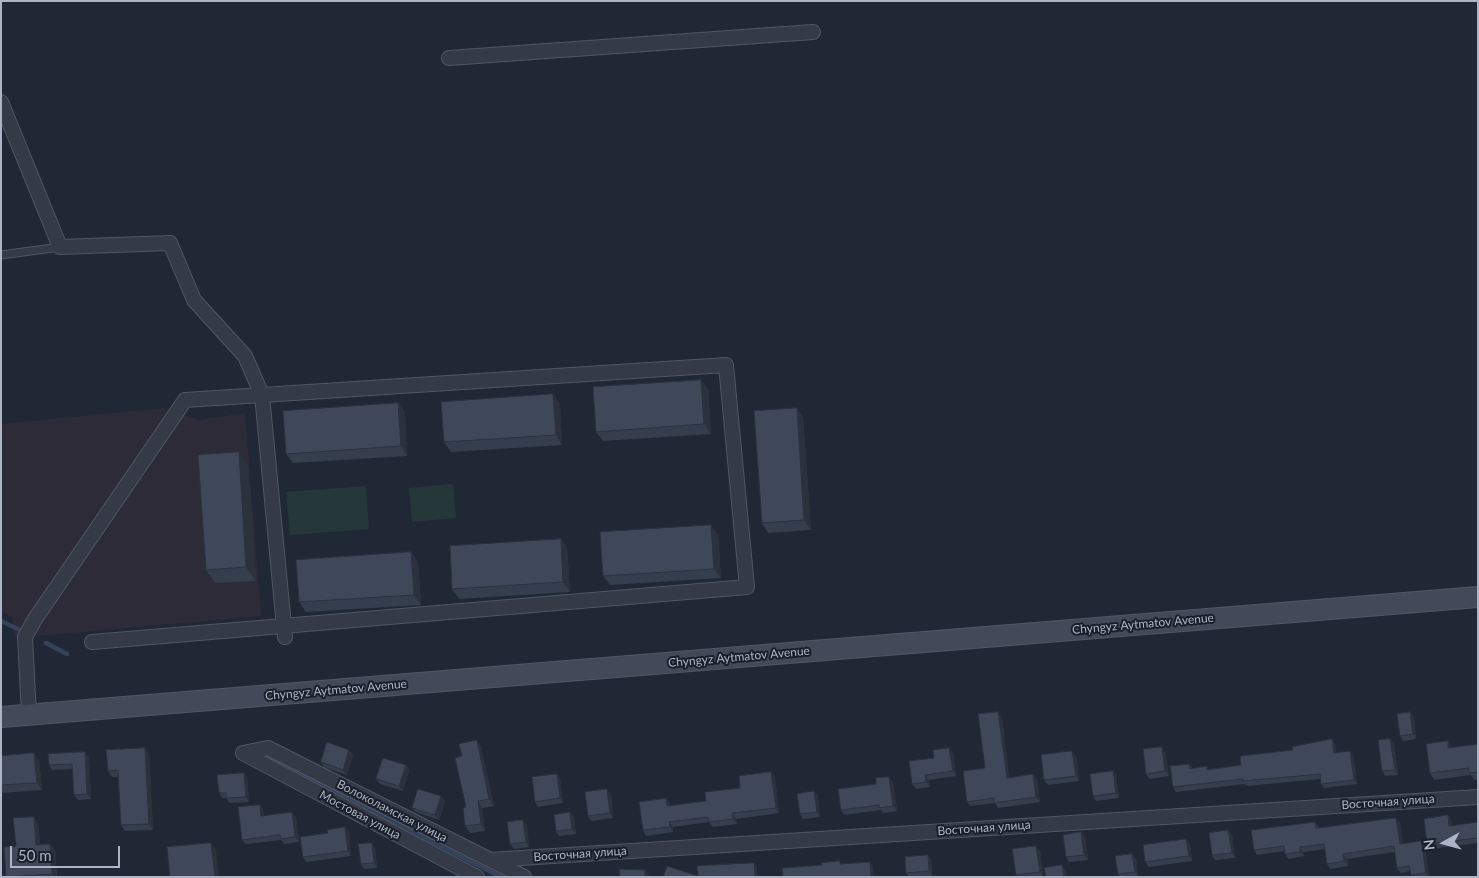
<!DOCTYPE html>
<html>
<head>
<meta charset="utf-8">
<style>
  body { margin:0 }
  #map { position:relative; width:1479px; height:878px; overflow:hidden; background:#202835; font-family:Lato,sans-serif }
  canvas { display:block }
  .frame { position:absolute; inset:0; border:2px solid #aeb4c3; pointer-events:none }
  .north { position:absolute; left:1419px; top:818px; width:50px; height:50px; -webkit-text-stroke:4px #191f2a; paint-order:stroke; rotate:263deg; font-size:14px; font-weight:700; line-height:20px; text-align:center; color:#aeb4c3 }
  .north::after { content:''; display:block; margin:auto; width:18px; height:22px; background:#aeb4c3; clip-path:polygon(50% 0,100% 100%,50% 72%,0 100%) }
  .scale { position:absolute; left:10px; top:846px; width:110px; height:22px; box-sizing:border-box; border:2px solid #aeb4c3; border-top:0; padding-left:6px; font-size:15px; line-height:18px; white-space:nowrap; color:#aeb4c3; -webkit-text-stroke:4px #191f2a; paint-order:stroke }
</style>
</head>
<body>
<div id="map">
<canvas width="1479" height="878"></canvas>
<div class="frame"></div>
<div class="north">N</div>
<div class="scale">50 m</div>
</div>
<script>
const ctx = document.querySelector('canvas').getContext('2d');
ctx.lineJoin = 'round';
function fillPath(path, color) { ctx.fillStyle = color; ctx.fill(path, 'evenodd'); }
function trace(path, color, width, dash) { ctx.strokeStyle = color; ctx.lineWidth = width; ctx.lineCap = dash ? 'butt' : 'round'; ctx.setLineDash(dash || []); ctx.stroke(path); }
function write(font, color, halo, rows, align = 'center') {
  ctx.font = font + ' Lato,sans-serif'; ctx.lineWidth = 4; ctx.setLineDash([]); ctx.textBaseline = 'middle'; ctx.strokeStyle = halo; ctx.fillStyle = color; for (const [text, x, y, turn = 0] of rows) {
    ctx.save(); ctx.translate(x, y); ctx.rotate((+turn || 0) * Math.PI / 180); ctx.textAlign = isNaN(turn) ? turn : align; if (halo) ctx.strokeText(text, 0, 0); ctx.fillText(text, 0, 0); ctx.restore();
  }
}
fillPath(new Path2D(`
  M164,408L199,420L245,413L261,616L15,638L12,617L1,611V424Z`), '#2e2b38');
fillPath(new Path2D(`
  M453,484L456,518L412,522L409,488Z
  M366,486L369,529L290,535L286,492Z`), '#253739');
trace(new Path2D(`
  M1,621L22,631
  M46,643L67,654
  M260,754L501,877`), '#35425c', 4.5);
const service = new Path2D(`
  M1,255L60,247`);
const minor = new Path2D(`
  M449,58L813,32
  M1,102L60,247L170,243L194,300L245,356L262,395L285,637
  M29,715L25,637L35,619L185,400L726,365L747,587L92,642
  M243,753L268,748L524,877
  M243,753L477,877
  M490,860L1478,797`);
const secondary = new Path2D(`
  M1,717L1478,597`);
trace(service, '#515764', 9);
trace(minor, '#515764', 16);
trace(secondary, '#515764', 22);
trace(service, '#343a46', 7);
trace(minor, '#343a46', 14);
trace(secondary, '#424959', 20);
fillPath(new Path2D(`
  M708,389L711,434L603,441L596,432Z
  M398,403L405,413L407,456L293,463L286,454Z
  M560,404L562,445L451,452L444,442Z
  M797,408L803,418L811,530L768,533L762,523Z
  M248,466L256,581L215,583L206,570Z
  M718,535L721,578L610,585L603,576Z
  M561,539L567,548L570,592L459,599L452,589Z
  M411,552L418,562L421,605L306,612L299,602Z
  M1410,712L1414,717L1416,739L1403,741L1400,736Z
  M1002,717L1009,778L1033,774L1037,779L1040,802L998,808L995,803L970,806L967,802L985,768Z
  M1332,739L1335,744L1336,753L1350,751L1353,756L1357,784L1324,788L1321,784L1320,779L1247,786L1245,784L1176,792L1173,787L1189,764L1192,768L1209,769L1241,765L1293,750Z
  M1390,739L1394,744L1398,775L1385,776L1382,771Z
  M1478,744V779L1474,780L1471,775L1434,780L1430,773L1452,748Z
  M481,747L494,806L482,808L485,831L470,833L465,826L466,807L462,756Z
  M349,750L353,755L347,775L324,767L321,762Z
  M1165,752L1169,776L1150,779L1146,774Z
  M34,753L39,761L42,790L1,793V756Z
  M953,753L956,776L929,780L930,787L916,789L912,784L934,758Z
  M149,754L153,830L125,831L121,825L118,777H112L108,771Z
  M1076,756L1079,781L1048,785L1044,780Z
  M89,757L91,799L78,800L74,795L73,769L52,770L49,765Z
  M406,765L409,770L403,791L380,784L376,779Z
  M1113,771L1116,776L1119,798L1096,801L1093,796Z
  M771,772L775,777L779,813L736,819L737,824L713,827L709,822L673,827V832L646,836L643,830L666,798L670,804V806L706,801L740,788Z
  M244,773L247,777L249,802L230,803L226,798H222L219,793Z
  M560,779L563,803L538,807L535,802Z
  M893,782L897,811L883,813L881,810L844,815L841,810Z
  M611,794L613,818L591,821L588,816Z
  M818,796L820,817L803,819L800,814Z
  M445,801L439,820L416,812L412,808Z
  M260,805L263,810L264,816L296,817L299,842L284,844L281,840L246,844L242,840Z
  M570,812L574,817L576,834L559,836L556,831Z
  M1448,815L1451,820L1452,826L1478,822V843L1431,849L1427,844Z
  M34,817L38,824L40,844H50L55,850L57,877H6L16,846Z
  M1315,822L1319,828L1400,823L1403,844L1425,846L1429,877H1412L1410,871L1401,873L1397,868L1395,852L1347,859L1348,866L1330,869L1327,864L1325,849L1303,852L1304,856L1288,859L1285,854V851L1257,855L1254,850Z
  M527,825L529,847L514,849L510,844Z
  M1228,830L1232,835L1235,858L1215,860L1212,855Z
  M349,832L351,856L306,862L303,857Z
  M1085,837L1088,860L1069,862L1066,857Z
  M1190,844L1192,861L1149,867L1145,862Z
  M375,847L377,868L364,869L361,864Z
  M1040,851L1043,877H1017L1016,875Z
  M1132,854L1136,859L1138,877H1120L1118,874Z
  M928,855L931,860L932,876L909,877L906,873Z`), '#353e4c');
fillPath(new Path2D(`
  M701,380L708,389L711,434L704,424Z
  M553,394L560,404L562,445L556,435Z
  M398,403L405,413L407,456L401,446Z
  M797,408L803,418L811,530L804,520Z
  M239,452L248,466L256,581L246,567Z
  M711,525L718,535L721,578L714,569Z
  M561,539L567,548L570,592L563,582Z
  M411,552L418,562L421,605L414,595Z
  M998,712L1002,717L1010,783L1007,778Z
  M1410,712L1414,717L1416,739L1413,734Z
  M1332,739L1335,744L1337,758L1334,753Z
  M1390,739L1394,744L1398,775L1395,770Z
  M477,740L481,747L494,806L489,799Z
  M1448,741L1452,748H1448Z
  M1162,747L1165,752L1169,776L1165,771Z
  M145,748L149,754L153,830L149,824Z
  M949,748L953,753L956,776L953,771Z
  M349,750L353,755L347,775L343,770Z
  M1072,751L1076,756L1079,781L1076,776Z
  M1350,751L1353,756L1357,784L1354,780Z
  M85,752L89,757L91,799L87,794Z
  M34,753L39,761L42,790L37,783Z
  M406,765L409,770L403,791L399,786Z
  M1113,771L1116,776L1119,798L1116,793Z
  M771,772L775,777L779,813L776,808Z
  M244,773L247,777L249,802L246,797Z
  M557,774L560,779L563,803L560,798Z
  M1033,774L1037,779L1040,802L1036,797Z
  M925,775L929,780L930,787L926,782Z
  M889,777L893,782L897,811L893,806Z
  M607,789L611,794L613,818L610,813Z
  M814,791L818,796L820,817L817,812Z
  M441,796L445,801L439,820L435,815Z
  M666,798L670,804L671,812L667,806Z
  M478,801L482,808L485,831L481,824Z
  M260,805L263,810L264,821L261,816Z
  M292,812L296,817L299,842L295,837Z
  M570,812L574,817L576,834L572,829Z
  M732,813L736,819L737,824L733,819Z
  M1448,815L1451,820L1453,831L1449,826Z
  M34,817L38,824L40,851L36,845Z
  M1396,818L1400,823L1404,849L1400,844Z
  M523,820L527,825L529,847L526,842Z
  M669,822L673,827V832L670,827Z
  M345,827L349,832L351,856L348,851Z
  M1228,830L1232,835L1235,858L1232,853Z
  M1081,832L1085,837L1088,860L1084,855Z
  M1186,839L1190,844L1192,861L1189,856Z
  M1421,841L1425,846L1429,877L1426,873Z
  M211,843L216,850L219,877H215Z
  M372,843L375,847L377,868L374,863Z
  M50,844L55,850L57,877H54L52,874Z
  M1036,846L1040,851L1043,877L1040,872Z
  M1300,847L1303,852L1304,856L1300,852Z
  M1132,854L1136,859L1138,877L1135,872Z
  M1343,854L1347,859L1348,866L1344,861Z
  M928,855L931,860L932,876L929,871Z
  M870,862L873,867L874,877H871Z
  M754,863L757,868L758,877H755Z
  M1062,865L1066,870L1067,877H1064Z
  M645,870L649,875V877H645Z`), '#2b323e');
const building = new Path2D(`
  M701,380L704,424L596,432L593,387Z
  M553,394L556,435L444,442L441,402Z
  M398,403L401,446L286,454L283,411Z
  M797,408L804,520L762,523L754,411Z
  M239,452L246,567L206,570L198,455Z
  M711,525L714,569L603,576L600,532Z
  M561,539L563,582L452,589L450,546Z
  M411,552L414,595L299,602L296,560Z
  M998,712L1007,778L1033,774L1036,797L994,803V798L967,802L963,771L985,768L978,714Z
  M1410,712L1413,734L1400,736L1397,714Z
  M1332,739L1334,753L1350,751L1354,780L1321,784L1320,774L1243,781V779L1173,787L1170,766L1189,764L1190,769L1207,766V770L1241,765L1240,756L1293,750L1292,747Z
  M1390,739L1395,770L1382,771L1378,740Z
  M477,740L489,799L478,801L481,824L465,826L463,808L466,807L455,758L462,756L459,744Z
  M1448,741V748L1478,744V772L1469,773V768L1430,773L1426,744Z
  M327,742L349,750L343,770L321,762Z
  M1162,747L1165,771L1146,774L1143,749Z
  M145,748L149,824L121,825L118,770L108,771L106,750Z
  M949,748L953,771L925,775L926,782L912,784L909,761L934,758L933,750Z
  M1072,751L1076,776L1044,780L1041,755Z
  M85,752L87,794L74,795L72,764L49,765L48,754Z
  M34,753L37,783L1,785V756Z
  M383,758L406,765L399,786L376,779Z
  M1113,771L1116,793L1093,796L1090,774Z
  M771,772L776,808L732,813L733,819L709,822L708,817L669,822L670,827L643,830L639,802L666,798L667,806L706,801L705,792L740,788L739,776Z
  M244,773L246,797L226,798V793H219L217,775Z
  M557,774L560,798L535,802L532,777Z
  M889,777L893,806L879,808V805L841,810L838,789L876,784V778Z
  M418,789L441,796L435,815L412,808Z
  M607,789L610,813L588,816L585,792Z
  M814,791L817,812L800,814L797,794Z
  M260,805L261,816L292,812L295,837L281,839L280,835L242,840L238,807Z
  M570,812L572,829L556,831L554,815Z
  M1448,815L1449,826L1478,822V838L1427,844L1424,819Z
  M34,817L36,845L50,844L52,874L6,877L4,847L16,846L13,818Z
  M1396,818L1400,844L1421,841L1426,873L1411,875L1409,866L1397,868L1394,846L1343,854L1344,861L1327,864L1324,844L1300,847V852L1285,854L1284,846L1254,850L1251,830L1315,822L1316,828Z
  M523,820L526,842L510,844L507,822Z
  M345,827L348,851L303,857L300,837L328,833L327,830Z
  M1228,830L1232,853L1212,855L1209,833Z
  M1081,832L1084,855L1066,857L1063,835Z
  M1186,839L1189,856L1145,862L1143,845Z
  M211,843L215,877H170L167,847Z
  M372,843L374,863L361,864L358,844Z
  M1036,846L1040,872L1016,875L1012,849Z
  M1132,854L1135,872L1118,874L1115,856Z
  M928,855L929,871L906,873L905,857Z
  M840,861V864L870,862L871,877H783L782,868L822,865L821,863Z
  M754,863L755,877H663L667,866L698,876L697,866Z
  M1062,865L1064,877H1046L1044,868Z
  M620,869L645,870V877H620Z`);
fillPath(building, '#3e4858');
trace(building, '#2b323e', 1);
write('12px', '#aeb4c3', '#191f2a', [
  ["Chyngyz Aytmatov Avenue",1143,624,-5],
  ["Chyngyz Aytmatov Avenue",739,657,-5],
  ["Chyngyz Aytmatov Avenue",336,690,-5],
  ["Восточная улица",1388,802,-4],
  ["Волоколамская улица",392,811,27],
  ["Мостовая улица",360,815,28],
  ["Восточная улица",984,828,-4],
  ["Восточная улица",580,854,-4]
]);
</script>
</body>
</html>
